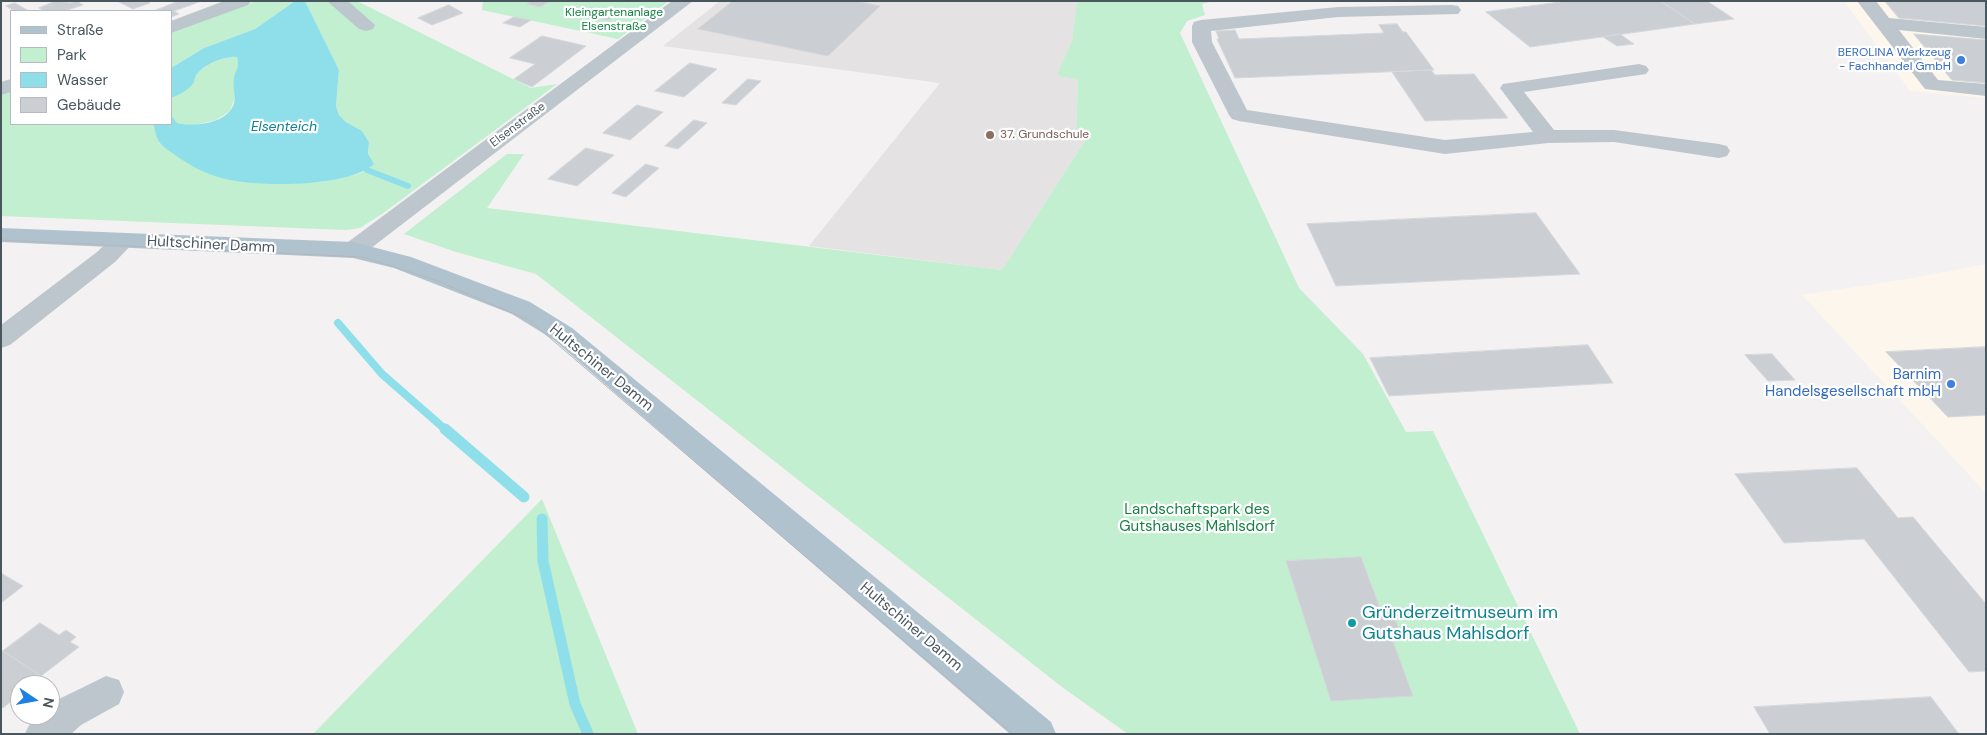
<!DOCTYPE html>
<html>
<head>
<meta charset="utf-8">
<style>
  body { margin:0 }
  #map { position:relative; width:1987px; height:735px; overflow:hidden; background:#f3f1f1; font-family:"DM Sans",sans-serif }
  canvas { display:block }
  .frame { position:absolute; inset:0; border:2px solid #49565e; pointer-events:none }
  .legend { position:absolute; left:10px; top:10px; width:162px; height:115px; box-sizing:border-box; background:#fff; border:1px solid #b6bbbf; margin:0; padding:6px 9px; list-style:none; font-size:15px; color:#49565e }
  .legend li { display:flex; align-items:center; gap:10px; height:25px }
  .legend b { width:25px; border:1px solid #b6bbbf }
  .north { position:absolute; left:10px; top:675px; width:50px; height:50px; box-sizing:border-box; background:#fff; border:1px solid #b6bbbf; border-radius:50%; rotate:102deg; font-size:14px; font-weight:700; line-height:20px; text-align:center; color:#49565e }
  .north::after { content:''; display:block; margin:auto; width:18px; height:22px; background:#1c81e2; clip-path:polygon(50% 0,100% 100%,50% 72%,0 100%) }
</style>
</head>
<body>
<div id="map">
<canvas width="1987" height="735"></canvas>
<div class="frame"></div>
<ul class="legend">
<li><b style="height:6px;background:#b1c2cf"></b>Straße</li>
<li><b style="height:14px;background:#c1efcf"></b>Park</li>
<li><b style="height:14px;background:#8fdfeb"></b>Wasser</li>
<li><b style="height:14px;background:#cbced3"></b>Gebäude</li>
</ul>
<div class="north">N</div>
</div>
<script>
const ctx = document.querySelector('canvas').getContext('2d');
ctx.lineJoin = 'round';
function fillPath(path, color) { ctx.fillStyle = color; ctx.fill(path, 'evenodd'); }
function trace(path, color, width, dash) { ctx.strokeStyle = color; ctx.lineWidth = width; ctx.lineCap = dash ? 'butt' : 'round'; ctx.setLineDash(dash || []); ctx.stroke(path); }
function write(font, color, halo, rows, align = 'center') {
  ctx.font = font + ' "DM Sans",sans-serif'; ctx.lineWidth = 4.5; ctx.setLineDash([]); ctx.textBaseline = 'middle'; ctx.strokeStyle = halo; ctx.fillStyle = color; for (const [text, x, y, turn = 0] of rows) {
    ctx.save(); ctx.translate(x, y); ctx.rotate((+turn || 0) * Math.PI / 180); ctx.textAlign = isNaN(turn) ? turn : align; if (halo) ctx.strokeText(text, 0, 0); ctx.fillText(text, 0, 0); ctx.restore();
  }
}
fillPath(new Path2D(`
  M1844,1H1986V98L1910,91Z
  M1986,264V493L1802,295L1907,279Z`), '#fcf6ec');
fillPath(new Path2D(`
  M720,1H1077L1072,41L1057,74L1062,77L1078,78L1076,134L1088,136L1002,270L809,246L940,83L663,46Z`), '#e4e2e3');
fillPath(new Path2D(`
  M256,1H295L255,29L204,48L171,68V32Z
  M305,1H357L531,88L557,84L382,214L360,228L346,230L1,216V94L11,91V124H153L159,143L171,152L265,183L321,182L358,174L367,170L369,142L362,131L346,122L339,115L336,106L339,70Z
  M483,1H669L618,39L482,10Z
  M1077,1H1213L1202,4L1205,15L1187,21L1180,33L1299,288L1363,354L1406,432L1433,431L1580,734H1128L1062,687L536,274L456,252L404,234L507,154H524L487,208L1002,270L1088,136L1076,134L1078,79L1062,77L1057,74L1072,41Z
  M234,56L237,57L239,69L234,78L235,97L230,111L216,120L192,126L177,123L171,115V98C189,89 185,85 197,73C207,64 221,58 234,56Z
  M542,499L638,734H313Z`), '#c1efcf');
fillPath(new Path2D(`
  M295,1H305L339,70L336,106L339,115L346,122L362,131L369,142L368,154L374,164C348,188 252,188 218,177C202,172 187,164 174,154C169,151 162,146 159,142C156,137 155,129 153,124H171V115L177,123C194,127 225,124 233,106C237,97 232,88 234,79C235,68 240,72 237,57C227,55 203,65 197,74C194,77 195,82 192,85C186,91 179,95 171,98V68L204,48L255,29Z`), '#8fdfeb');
trace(new Path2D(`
  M367,170L408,186`), '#8fdfeb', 6);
trace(new Path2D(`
  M338,323L382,374L446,430`), '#8fdfeb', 8);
trace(new Path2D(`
  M445,429L524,497
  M542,519L543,561L575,704L588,734`), '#8fdfeb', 11);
const building = new Path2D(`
  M56,1L70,3L77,1L83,5L64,11H44L39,8Z
  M147,1L150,3L133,9L119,2Z
  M179,1H202L174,11L179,14L171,17V11H154Z
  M532,1H551L540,7L527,4Z
  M733,1H857L880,6L828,56L698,29Z
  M1568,1H1661L1695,24L1530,47L1486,12Z
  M1661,1H1707L1734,19L1695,24Z
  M1885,1H1986V26L1899,18Z
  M15,3L29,11L13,10L6,6Z
  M449,5L463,13L432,25L418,18Z
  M605,8L621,12L609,20L593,17Z
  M514,17L531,20L520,27L503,23Z
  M1397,24L1403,32H1406L1434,70L1235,78L1217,39H1219L1216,31L1235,30L1239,39L1384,33L1379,25Z
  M1620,34L1634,44L1617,46L1603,37Z
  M1914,34L1986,40V83L1952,80Z
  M542,36L586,46L532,87L514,79L535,64L510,58Z
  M690,63L717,69L684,97L655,91Z
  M1431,70L1435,75L1474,74L1508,118L1425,121L1392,72Z
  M748,79L761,81L736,105L722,103Z
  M637,105L663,112L630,140L603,133Z
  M694,120L707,123L678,149L665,146Z
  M586,148L614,155L577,186L548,179Z
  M646,164L659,168L626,197L612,193Z
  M1536,213L1580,274L1336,286L1307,224Z
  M1588,345L1613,383L1389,396L1370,358Z
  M1986,347V415L1948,417L1886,352Z
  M1772,354L1795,380L1768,381L1745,355Z
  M1857,468L1898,518L1913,517L1986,604V671L1969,672L1864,539L1784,543L1735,474Z
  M1361,557L1381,611L1392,610L1401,635L1391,636L1413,696L1331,701L1286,561Z
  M1,573L23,586L1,603Z
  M40,623L59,635L66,630L76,637L70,642L79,647L41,676L3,651Z
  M3,651L41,676L31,685H20V694L3,708L1,706V652Z
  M1931,697L1959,734H1770L1754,707Z`);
fillPath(building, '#cbced3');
trace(building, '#d5d8dc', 1);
fillPath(new Path2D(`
  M224,1H251L248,5L171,33V21Z
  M327,1H348L375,25L373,29L366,31L359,29Z
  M672,1H693L362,255L353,258L344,255L341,250L344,245Z
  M1857,1H1876L1889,18L1986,27V39L1899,30L1938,80L1986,84V96L1925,89Z
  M1452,5L1458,6L1461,10L1458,14L1338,17L1211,31L1212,42L1247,110L1445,140L1533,132L1500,88L1503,84L1639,64L1646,66L1649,70L1646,74L1524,92L1554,130H1614L1719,144L1727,146L1730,151L1727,156L1719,158L1614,142L1548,143L1445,154L1239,121L1232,119L1229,115L1192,42V26L1194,22L1201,20L1338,7Z
  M11,79V92L1,95V82Z
  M123,234L132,236L135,241L115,262L10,345L1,348V325L97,252L114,236Z
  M106,676L119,680L124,692L119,704L81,725L71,734H25C31,720 35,715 50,715V705L55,701Z`), '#bdc6cd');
fillPath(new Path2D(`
  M1,228L353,242L411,257L530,302L572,328L1051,722L1056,734H1010L554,340L512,314L394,268L353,258L1,242Z`), '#b1c2cf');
trace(new Path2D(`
  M1,240L363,257L435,280L529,320L1013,734`), '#b3b7bb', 1);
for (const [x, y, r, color] of [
  [1961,60,5,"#3f7fe0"],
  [990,135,5,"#8d6e63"],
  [1951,384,5,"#3f7fe0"],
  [1352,623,5,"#0f9aa8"]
]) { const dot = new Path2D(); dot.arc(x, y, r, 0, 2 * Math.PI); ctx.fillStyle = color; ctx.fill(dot); trace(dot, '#fff', 2); }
write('12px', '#198045', '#fff', [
  ["Kleingartenanlage",614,13],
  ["Elsenstraße",614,27]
]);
write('12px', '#366cbe', '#fff', [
  ["BEROLINA Werkzeug",1951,53],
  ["- Fachhandel GmbH",1951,67]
], 'right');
write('12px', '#49565e', '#fff', [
  ["Elsenstraße",518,125,-37]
]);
write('12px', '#785e54', '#fff', [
  ["37. Grundschule",1000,135]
], 'left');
write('italic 14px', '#0f8294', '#fff', [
  ["Elsenteich",284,127]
]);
write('15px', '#49565e', '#fff', [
  ["Hultschiner Damm",211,245,3],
  ["Hultschiner Damm",601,368,39],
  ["Hultschiner Damm",911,627,40]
]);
write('15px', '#366cbe', '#fff', [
  ["Barnim",1941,375],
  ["Handelsgesellschaft mbH",1941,392]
], 'right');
write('15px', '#198045', '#fff', [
  ["Landschaftspark des",1197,510],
  ["Gutshauses Mahlsdorf",1197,527]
]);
write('18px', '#0d838f', '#fff', [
  ["Gründerzeitmuseum im",1362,613],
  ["Gutshaus Mahlsdorf",1362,634]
], 'left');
</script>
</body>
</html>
